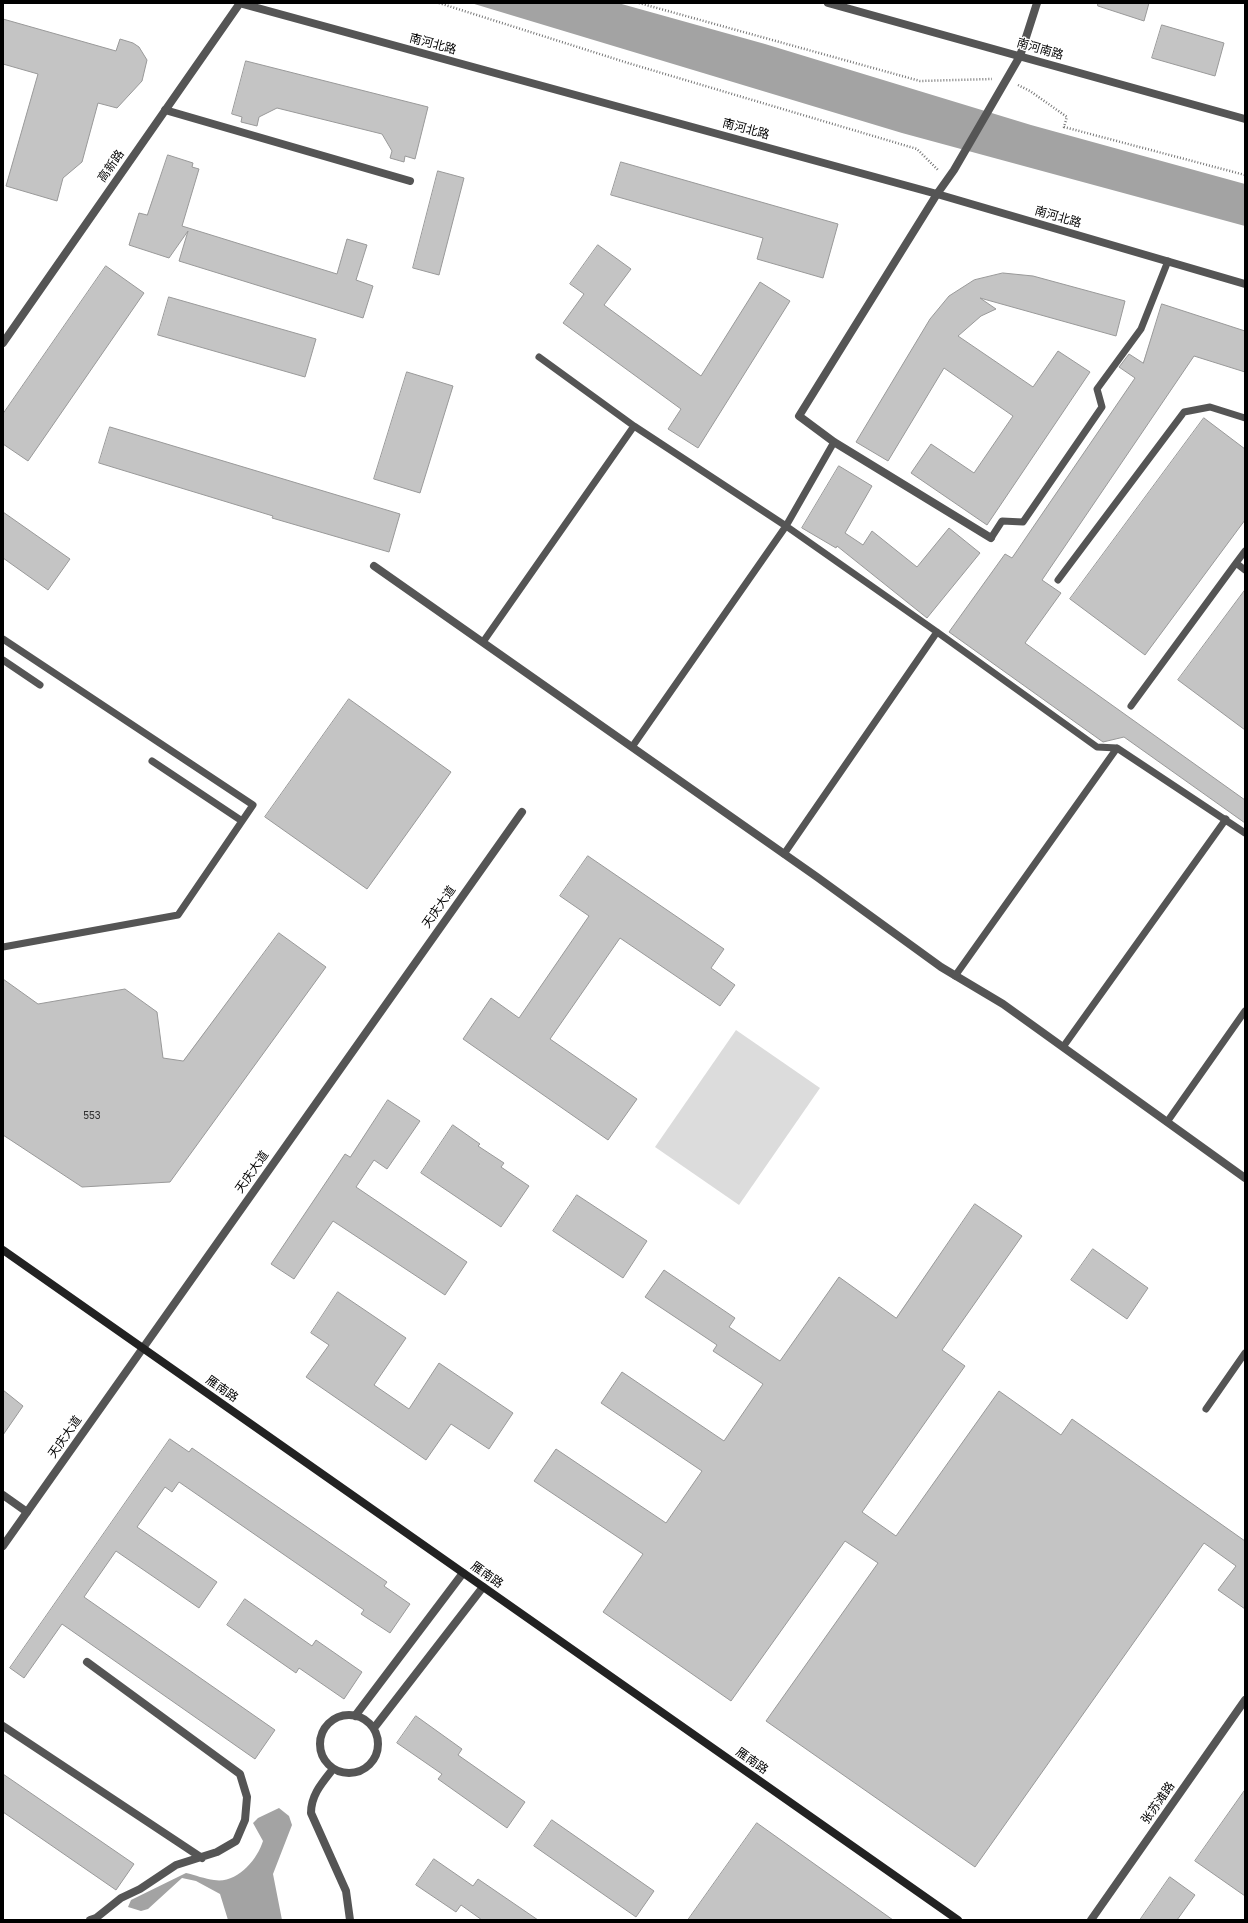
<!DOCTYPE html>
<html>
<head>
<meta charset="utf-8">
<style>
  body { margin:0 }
  #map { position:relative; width:1248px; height:1923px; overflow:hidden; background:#fff; font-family:"Golos Text",sans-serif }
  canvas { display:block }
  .frame { position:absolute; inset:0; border:4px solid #000; pointer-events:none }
</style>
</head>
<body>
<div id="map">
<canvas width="1248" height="1923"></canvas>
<div class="frame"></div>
</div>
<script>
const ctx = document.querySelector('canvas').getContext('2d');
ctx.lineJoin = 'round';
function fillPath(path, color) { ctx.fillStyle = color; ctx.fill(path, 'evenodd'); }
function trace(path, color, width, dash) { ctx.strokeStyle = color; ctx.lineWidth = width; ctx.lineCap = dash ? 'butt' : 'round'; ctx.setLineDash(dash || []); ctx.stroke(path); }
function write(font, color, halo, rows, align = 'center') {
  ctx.font = font + ' "Golos Text","Noto Sans SC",sans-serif'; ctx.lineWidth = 3; ctx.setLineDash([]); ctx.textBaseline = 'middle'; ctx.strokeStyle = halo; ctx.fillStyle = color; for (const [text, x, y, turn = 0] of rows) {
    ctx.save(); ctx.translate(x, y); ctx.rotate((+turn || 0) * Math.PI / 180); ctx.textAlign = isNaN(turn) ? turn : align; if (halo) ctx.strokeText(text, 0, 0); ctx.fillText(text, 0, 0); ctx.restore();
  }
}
fillPath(new Path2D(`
  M736,1030L820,1088L739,1205L655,1147Z`), '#dcdcdc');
fillPath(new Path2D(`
  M471,3H618L765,44L1031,125L1245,184V226L902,133Z
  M279,1808L289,1816L292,1825L273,1874L282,1920H228L220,1894L196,1881L182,1878L148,1909L141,1911L128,1907L131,1900L186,1873C195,1875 205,1879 214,1880C237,1884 257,1860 263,1841L253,1823L258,1818Z`), '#a3a3a3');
const building = new Path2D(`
  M1098,3H1149L1144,21L1098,6Z
  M3,19L116,51L120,39L133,43L139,47L147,60L142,81L117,108L98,103L82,162L63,178L57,201L6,186L38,74L3,64Z
  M1162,25L1224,43L1215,76L1152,58Z
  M246,61L428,107L415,159L405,156L404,162L390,158L392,151L382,134L277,108L259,117L257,126L241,122L242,117L232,114Z
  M168,155L193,163L192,167L199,169L182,226L337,274L347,239L367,245L356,280L373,286L363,318L179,261L188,231L169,258L129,245L139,213L147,215Z
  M621,162L838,224L823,278L757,259L763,238L611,195Z
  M438,171L464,178L439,275L413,268Z
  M598,245L631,269L604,305L701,376L760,282L790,301L698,448L668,429L681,409L563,323L584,294L570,284Z
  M106,266L144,293L28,461L3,444V414Z
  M1003,273L1033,276L1125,301L1116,336L980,298L996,309L981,316L958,336L1033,387L1058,351L1090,372L987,525L911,473L931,444L974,473L1013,416L944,368L888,461L856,442L930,319L949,296L974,280Z
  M169,297L316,339L305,377L158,335Z
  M1162,304L1245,331V372L1194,356L1042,580L1061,593L1025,643L1245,800V823L1124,737L1103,742L949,632L1005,554L1012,558L1135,378L1119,367L1129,354L1143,363Z
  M407,372L453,386L420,493L374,479Z
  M1204,418L1245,449V520L1145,655L1070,599Z
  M110,427L400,514L389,552L272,518L273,516L99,463Z
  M839,466L872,486L845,533L863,545L872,531L917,567L949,528L980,553L927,618L837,546L836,548L802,528Z
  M3,512L70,559L48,590L3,558Z
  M1245,590V730L1178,680Z
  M349,699L451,772L367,889L265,817Z
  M588,856L724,949L711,968L735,985L720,1006L620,938L550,1039L637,1099L608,1140L463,1039L491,998L519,1018L589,916L560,896Z
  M279,933L326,967L170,1182L82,1187L3,1135V979L38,1004L125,989L157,1012L163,1058L183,1061Z
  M388,1100L420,1121L387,1169L374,1160L356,1187L467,1262L445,1295L333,1221L294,1279L271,1264L345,1154L350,1157Z
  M453,1125L480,1144L478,1146L504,1163L501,1167L529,1186L501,1227L421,1173Z
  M577,1195L647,1241L623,1278L553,1231Z
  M975,1204L1022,1236L942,1350L965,1366L862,1512L896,1536L999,1391L1061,1435L1072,1419L1245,1541V1609L1218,1590L1236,1566L1204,1543L975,1867L766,1721L878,1563L845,1541L731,1701L603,1612L643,1554L534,1481L556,1449L666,1523L702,1471L601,1403L622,1372L724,1441L763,1384L713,1351L717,1345L645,1297L664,1270L735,1318L729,1327L780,1361L839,1277L896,1318Z
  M1093,1249L1148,1288L1127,1319L1071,1280Z
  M338,1292L406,1338L374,1385L409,1409L439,1363L513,1413L489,1449L451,1424L426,1460L306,1377L329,1345L311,1333Z
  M3,1390L23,1406L3,1435Z
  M170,1439L189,1452L192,1448L387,1582L384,1586L410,1604L390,1633L361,1614L364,1610L179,1482L172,1492L165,1487L137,1527L217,1582L199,1608L116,1551L84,1597L275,1730L255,1759L62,1624L24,1678L10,1668Z
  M245,1599L312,1646L316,1640L362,1672L344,1699L299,1668L296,1673L227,1625Z
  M416,1716L462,1749L458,1755L525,1802L507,1828L438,1779L442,1774L397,1743Z
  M3,1774L134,1864L116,1890L3,1812Z
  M1245,1790V1896L1195,1861Z
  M552,1820L654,1891L636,1917L534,1846Z
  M757,1823L893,1920H688Z
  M434,1859L473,1886L478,1879L538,1920H482L461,1905L456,1912L416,1885Z
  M1170,1877L1195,1895L1177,1920H1140Z`);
fillPath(building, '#c4c4c4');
trace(building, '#999', 1);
trace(new Path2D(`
  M439,3L628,63L917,149L938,170
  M639,3L920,81L992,79
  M1018,85L1030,91L1067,117L1064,127L1245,175`), '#777', 2.5, [1, 2]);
trace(new Path2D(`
  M539,357L634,426L786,526L632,747
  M834,442L786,526L937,632L1097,747L1117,748L1245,833
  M991,538L1002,521L1023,522L1102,407L1097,389L1141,329L1168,261
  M1236,563L1245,551
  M1058,580L1184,412L1210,407L1245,418
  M3,639L253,805L178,915L3,947
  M483,642L634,426
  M3,660L40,685
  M1131,706L1236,563L1245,570
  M152,761L242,821
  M784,854L937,632
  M955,976L1117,748
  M1063,1047L1226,819
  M1167,1122L1245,1011
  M1206,1409L1245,1353`), '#555', 7);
trace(new Path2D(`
  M165,110L410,181
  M937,194L799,416L834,442L991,538
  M374,566L817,877L941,967L1003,1004L1245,1178
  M3,1495L27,1512
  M87,1662L240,1774L247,1797L245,1820L236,1841L217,1852L176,1865L140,1889L121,1898L96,1918L90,1920
  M320 1744a29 29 0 1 1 58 0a29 29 0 1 1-58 0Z
  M355,1716L463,1573
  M3,1726L202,1858
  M374,1728L483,1587
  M333,1769C322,1783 311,1795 311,1813L346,1891L350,1920`), '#555', 8);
trace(new Path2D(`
  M239,3L937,194L1245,284
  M828,3L1245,119
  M937,194L954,170L1020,56L1037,3
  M3,343L240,3
  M3,1546L522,812
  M1091,1920L1245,1700`), '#555', 8);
trace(new Path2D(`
  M3,1250L958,1920`), '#222', 8);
write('10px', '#313131', null, [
  ["553",92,1116]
]);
write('12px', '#000', '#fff', [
  ["南河北路",433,44,15],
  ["南河南路",1040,49,16],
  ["南河北路",746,129,15],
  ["高新路",111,166,-55],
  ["南河北路",1058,217,16],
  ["天庆大道",439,907,-55],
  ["天庆大道",252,1172,-55],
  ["雁南路",222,1389,35],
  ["天庆大道",65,1437,-55],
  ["雁南路",487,1575,35],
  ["雁南路",752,1761,35],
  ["张苏滩路",1158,1803,-55]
]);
</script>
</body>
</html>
